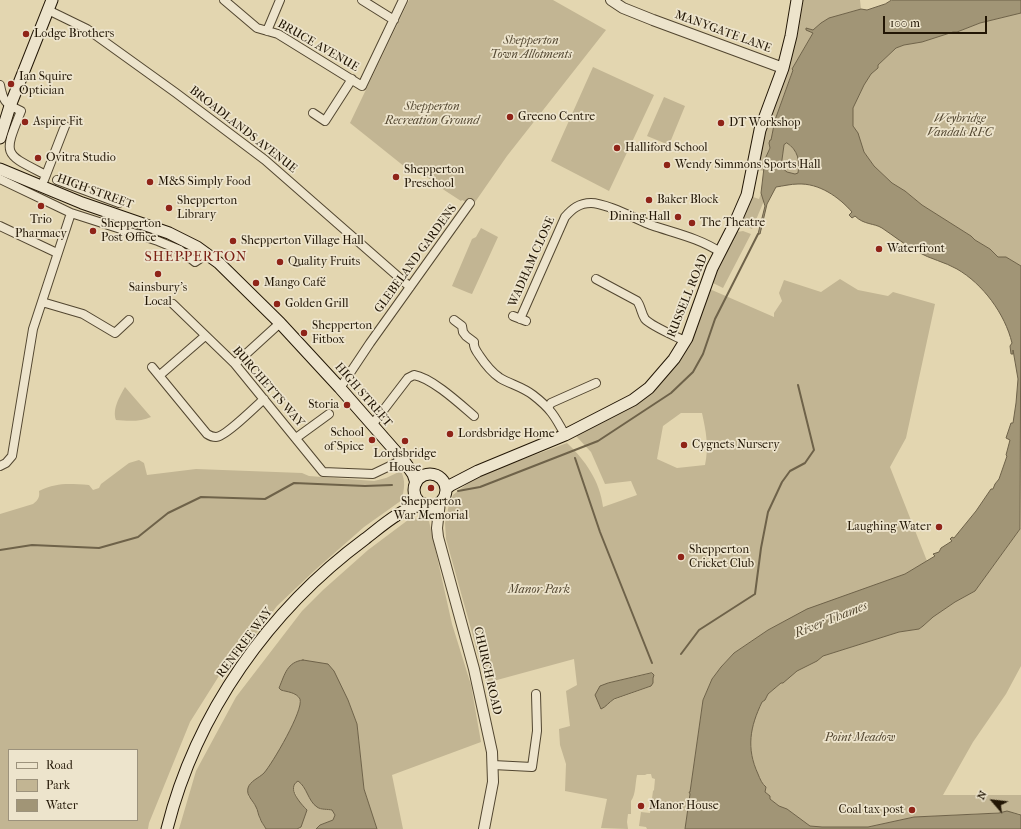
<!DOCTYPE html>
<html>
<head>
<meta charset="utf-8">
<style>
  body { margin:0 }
  #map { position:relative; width:1021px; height:829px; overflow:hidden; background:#e3d6b0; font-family:"IM FELL French Canon",serif }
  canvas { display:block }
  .legend { position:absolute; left:8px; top:749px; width:130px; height:72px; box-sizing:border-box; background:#ede4cc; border:1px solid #9c927c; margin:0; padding:5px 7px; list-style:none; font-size:12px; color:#221605 }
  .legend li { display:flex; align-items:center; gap:8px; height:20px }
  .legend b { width:20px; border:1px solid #9c927c }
  .north { position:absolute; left:973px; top:781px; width:40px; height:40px; -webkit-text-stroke:3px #ede4cc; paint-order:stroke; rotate:298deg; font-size:11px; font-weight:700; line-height:16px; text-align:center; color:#221605 }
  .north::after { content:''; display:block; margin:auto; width:14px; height:18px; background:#221605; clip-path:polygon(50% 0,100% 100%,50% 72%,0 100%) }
  .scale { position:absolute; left:883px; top:16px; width:104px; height:18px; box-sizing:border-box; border:2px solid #221605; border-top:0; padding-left:5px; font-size:12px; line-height:14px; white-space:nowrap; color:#221605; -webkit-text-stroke:3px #ede4cc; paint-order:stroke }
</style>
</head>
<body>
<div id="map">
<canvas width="1021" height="829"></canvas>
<ul class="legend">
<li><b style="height:5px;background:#ede4cc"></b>Road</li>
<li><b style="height:11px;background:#c2b593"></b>Park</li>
<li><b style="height:11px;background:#a19576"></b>Water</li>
</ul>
<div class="north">N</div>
<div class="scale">100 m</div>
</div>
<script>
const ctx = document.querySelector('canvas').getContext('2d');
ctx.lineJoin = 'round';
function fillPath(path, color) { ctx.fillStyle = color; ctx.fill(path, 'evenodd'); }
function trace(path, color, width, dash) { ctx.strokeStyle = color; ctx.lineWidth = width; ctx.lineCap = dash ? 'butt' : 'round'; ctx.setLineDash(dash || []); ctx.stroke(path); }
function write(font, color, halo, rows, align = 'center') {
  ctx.font = font + ' "IM FELL French Canon",serif'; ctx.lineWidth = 3.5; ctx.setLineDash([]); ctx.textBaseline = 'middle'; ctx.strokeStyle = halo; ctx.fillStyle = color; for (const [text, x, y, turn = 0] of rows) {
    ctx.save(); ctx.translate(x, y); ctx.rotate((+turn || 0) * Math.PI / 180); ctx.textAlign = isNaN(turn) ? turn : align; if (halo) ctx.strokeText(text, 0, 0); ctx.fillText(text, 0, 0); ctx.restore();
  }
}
fillPath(new Path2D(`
  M409,0H553L606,30L507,156L473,205L462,200L461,201L441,188L419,171L415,175L350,123Z
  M803,0H860L861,9C843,14 827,17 813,30L807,28L813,33L792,69H793L775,120L770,148L765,159V171L758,170L768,118Z
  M1021,13V266L1006,257H998L990,249L975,240L971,236L922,205L905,191L892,183L874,166L864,152L853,126V108L864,85L871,74L878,68V65L896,48L904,45L922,42L953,32H957L980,23Z
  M593,67L654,95L609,191L551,161Z
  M664,97L685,106L669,145L647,136Z
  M787,143C798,151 800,160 798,173C791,176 786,171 781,168L784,145Z
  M761,193L764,201L752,229L745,226L742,221L753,197L759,199Z
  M481,228L498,237L472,294L469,293L452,286L472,239L476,237Z
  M743,231L751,234L723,288L713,283L714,277L737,232Z
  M840,279L858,290L888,296L893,292L935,304L906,438L890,467L927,561L905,574L807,610L768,630L734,653L721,667L712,679L703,700L690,792H689L690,794L685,829H647L646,827L639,826L641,812L650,813L653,791L654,790L655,779L652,778L651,774H647L645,775H637C635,784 636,794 631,801V814H628L627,822L628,829L601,828L607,799L565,791L566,764L560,745L559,729L570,726L566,691L577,685L574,659L486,683L446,539L445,523L449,505L453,495L463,487L480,475L567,443C585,460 600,481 603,507L637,495L631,481L605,484L591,452L576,436L633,400L674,359L705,287L774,317V313L782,301L779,293L784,280L821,292ZM681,413H702C706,431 709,447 705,465L677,468L657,459L663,426ZM652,673L649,687L608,702V683Z
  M125,387L151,417C141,422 127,421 116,420C112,409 120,396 125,387Z
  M139,460L144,463L147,475L196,469L302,473L309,476L374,481L386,478L401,471C406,482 404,488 402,500L364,527L314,571L277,606L231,666L229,660L190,722L149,823L148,829H0V514L33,504C38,500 40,497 39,491C58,482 69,484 89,485L93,490L99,488L101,484L129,463ZM9,750H137V820H9Z
  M418,518L429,521L452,624L471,685L481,742L392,775L403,829H377L364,789L357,724L348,700L281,690C288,692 296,692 300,700C304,710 272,765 264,774C260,778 255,780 251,783L248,796L257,807L260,819L266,829H179L196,771L236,697L302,611L323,590L368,550L408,520Z
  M1021,528V666L1006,694L973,742L943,795H1021V814L1010,812L914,817L868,827H810L787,809L779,806L770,799V796L765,792L766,787C752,773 747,740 753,722C755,715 759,708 762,702L765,700L768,694L781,683L797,671L817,661L823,656L899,632L919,629L923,626L933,617L955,602L975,591Z
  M296,781L300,782L321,809L333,810L335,815L333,820L320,825L316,829H297L300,828L299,802L293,787Z`), '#c2b593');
const water = new Path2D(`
  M892,0H1021V13L980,23L957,32H953L922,42L904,45L896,48L878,65V68L871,74L864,85L853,108V126L858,133L864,152L874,166L892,183L905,191L922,205L971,236L975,240L990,249L998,257H1006L1021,266L1020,529L975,591L955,602L933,617L923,626L919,629L899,632L823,656L817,661L797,671L783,683H781L768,694L765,700L762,702C750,727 746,748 758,774C760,779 762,784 766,787L765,792L770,796V799L779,806L787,809L810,826L822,827H868L914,817L999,813L1007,811L1021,815V829H685L690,794L689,792H690L703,700L712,679L721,667L734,653L768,630L807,609L905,574L935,556L933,554L939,552L941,548L952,541L950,539L952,537L954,538L976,511L991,489H993L995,484L999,479L1007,456L1006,455L1010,440L1006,438L1011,423H1013L1016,403L1018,379L1013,350V354H1011L1010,346L1012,343C1005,314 983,284 957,269C945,262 930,259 918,252C905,245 894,236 882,228C874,223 864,225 855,216L852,218L849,215L852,212C839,197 819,183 798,184C791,184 783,186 776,187L767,204L760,234H758L765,206L761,193L765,159L770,148L769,143L770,140H771L775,120L793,70L792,69L813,33L806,30V28L813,30L821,23L829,18L861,9L867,10L885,4ZM787,143C798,150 800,161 798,173L795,174L787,172L781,167L784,145Z
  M303,660L328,664L334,671L348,700L357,724L364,789L377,829H316L320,825L333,820L335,815L332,810C328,809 321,810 317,807C308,801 307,787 298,781C286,788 301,804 307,810L301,827L297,829H266C264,825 261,822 260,818C258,815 258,810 256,807C253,800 246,796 248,788C250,781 259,778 264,773C272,764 304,710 300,699C296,692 287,692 281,690L279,688C285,674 287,662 303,660Z
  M652,673L654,675L653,678V683L651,686L614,699C609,702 606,707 601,709L595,695L600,686L608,683Z`);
fillPath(water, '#a19576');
trace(water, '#6e6249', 1);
trace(new Path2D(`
  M575,458L600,532L652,663
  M458,491L480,487L598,441L671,393L693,372L703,354L715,319L758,234
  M0,550L32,545L99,548L138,537L168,513L201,497L265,499L294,483L365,486L392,485
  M681,654L699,630L755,594L761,548L768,512L782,482L790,471L805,463L814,450L798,385`), '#6e6249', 2);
const minor = new Path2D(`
  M224,0L257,28L278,34L362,86L403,0
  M362,0L394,20
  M48,10L87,29L176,93L265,160L410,287
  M267,31L280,0
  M0,85C3,102 6,104 21,111C3,156 3,153 46,175
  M313,113L325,121L352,79
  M0,179L71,213L158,241L180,250L195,262L207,254
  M44,180L65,126
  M57,180L119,203
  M0,226L57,253
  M596,279L637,301C641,306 641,313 645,319C651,326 675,336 685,341
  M42,302L83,314L115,333L129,320
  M173,304L235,364L323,472L373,474L396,463L402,458
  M513,316L526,321
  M520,319L565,217C572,209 579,203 591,203C606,203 636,219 651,225C674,233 699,238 720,252
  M454,320L462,326L463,332L466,336L474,342C473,348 476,350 479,355C485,364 491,372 500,378C510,384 523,387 533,395C550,408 555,416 565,435
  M235,364L280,323
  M152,367L207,434C210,436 213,437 216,437C225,437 256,406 264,399
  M160,375L205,336
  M340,388L370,343L470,203
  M548,408L551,403L596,383
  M372,425L408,378L414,375C432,378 460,404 474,416
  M296,438L329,414
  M0,466L6,463L12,456L33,329L71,213
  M493,765L532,767L537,731L536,694`);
const tertiary = new Path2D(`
  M611,0L623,8L653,20L783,68
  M440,502L437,528L438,537L474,669L492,752L493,782L484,829
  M430,506L438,520`);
const secondary = new Path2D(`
  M0,138L10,106L52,0
  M0,169L82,203L169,233L197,247L219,263L280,323L340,388L404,461L413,474L416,483
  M414 490a16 16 0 1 1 32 0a16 16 0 1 1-32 0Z
  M446,489L451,485L478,471L565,435L633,400L649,388L674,359L687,338L712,268L734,225L747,195L760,130L783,68L791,36L797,0
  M167,829C196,713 269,610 365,539C382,526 401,508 424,504`);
trace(minor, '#524630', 10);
trace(tertiary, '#524630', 12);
trace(secondary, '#221605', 13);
trace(minor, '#ede4cc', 8);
trace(tertiary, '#ede4cc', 10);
trace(secondary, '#ede4cc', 11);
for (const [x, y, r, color] of [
  [26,34,4,"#8f2418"],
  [11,84,4,"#8f2418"],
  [510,117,4,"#8f2418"],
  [25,122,4,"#8f2418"],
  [721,123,4,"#8f2418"],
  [617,148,4,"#8f2418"],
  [38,158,4,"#8f2418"],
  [667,165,4,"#8f2418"],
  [396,177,4,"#8f2418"],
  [150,182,4,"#8f2418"],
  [649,200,4,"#8f2418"],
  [41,206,4,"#8f2418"],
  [169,208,4,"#8f2418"],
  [678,217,4,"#8f2418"],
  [692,223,4,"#8f2418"],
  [93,231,4,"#8f2418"],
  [233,241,4,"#8f2418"],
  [879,249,4,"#8f2418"],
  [280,262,4,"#8f2418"],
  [158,274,4,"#8f2418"],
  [256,283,4,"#8f2418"],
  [277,304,4,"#8f2418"],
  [304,333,4,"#8f2418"],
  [347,405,4,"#8f2418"],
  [450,434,4,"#8f2418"],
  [372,440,4,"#8f2418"],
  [405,441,4,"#8f2418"],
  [684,445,4,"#8f2418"],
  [431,488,4,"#8f2418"],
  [939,527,4,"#8f2418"],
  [681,557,4,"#8f2418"],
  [641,806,4,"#8f2418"],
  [912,810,4,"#8f2418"]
]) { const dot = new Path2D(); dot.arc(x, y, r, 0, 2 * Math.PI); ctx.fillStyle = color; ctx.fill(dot); trace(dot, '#ede4cc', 1.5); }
write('12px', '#221605', '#ede4cc', [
  ["MANYGATE LANE",723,32,20],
  ["BRUCE AVENUE",318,46,30],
  ["BROADLANDS AVENUE",243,130,38],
  ["HIGH STREET",95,192,20],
  ["GLEBELAND GARDENS",416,259,-54],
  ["WADHAM CLOSE",532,262,-66],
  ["RUSSELL ROAD",688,296,-68],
  ["BURCHETTS WAY",268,387,49],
  ["HIGH STREET",363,395,49],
  ["RENFREE WAY",245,643,-53],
  ["CHURCH ROAD",487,671,77]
]);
write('12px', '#221605', '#ede4cc', [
  ["Lodge Brothers",34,34],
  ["Ian Squire",19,77],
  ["Optician",19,91],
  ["Greeno Centre",518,117],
  ["Aspire Fit",33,122],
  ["DT Workshop",729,123],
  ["Halliford School",625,148],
  ["Ovitra Studio",46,158],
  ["Wendy Simmons Sports Hall",675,165],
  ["Shepperton",404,170],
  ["Preschool",404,184],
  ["M&S Simply Food",158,182],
  ["Baker Block",657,200],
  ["Shepperton",177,201],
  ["Library",177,215],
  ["Dining Hall",670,217,"right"],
  ["Trio",41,220,"center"],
  ["Pharmacy",41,234,"center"],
  ["The Theatre",700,223],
  ["Shepperton",101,224],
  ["Post Office",101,238],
  ["Shepperton Village Hall",241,241],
  ["Waterfront",887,249],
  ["Quality Fruits",288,262],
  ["Mango Café",264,283],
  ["Sainsbury's",158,288,"center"],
  ["Local",158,302,"center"],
  ["Golden Grill",285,304],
  ["Shepperton",312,326],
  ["Fitbox",312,340],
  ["Storia",339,405,"right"],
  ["School",364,433,"right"],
  ["of Spice",364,447,"right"],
  ["Lordsbridge Home",458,434],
  ["Cygnets Nursery",692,445],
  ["Lordsbridge",405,454,"center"],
  ["House",405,468,"center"],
  ["Shepperton",431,502,"center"],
  ["War Memorial",431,516,"center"],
  ["Laughing Water",931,527,"right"],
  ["Shepperton",689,550],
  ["Cricket Club",689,564],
  ["Manor House",649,806],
  ["Coal tax post",904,810,"right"]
], 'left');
write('italic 12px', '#524630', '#ede4cc', [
  ["Shepperton",531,41],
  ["Town Allotments",531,55],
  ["Shepperton",432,107],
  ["Recreation Ground",432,121],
  ["Weybridge",960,119],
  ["Vandals RFC",960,133],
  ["Manor Park",539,590],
  ["Point Meadow",860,738]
]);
write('italic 13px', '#554932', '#ede4cc', [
  ["River Thames",831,620,-22]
]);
ctx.letterSpacing = '1px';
write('14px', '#7a1f14', '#ede4cc', [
  ["SHEPPERTON",196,258]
]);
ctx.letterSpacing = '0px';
</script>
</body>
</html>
